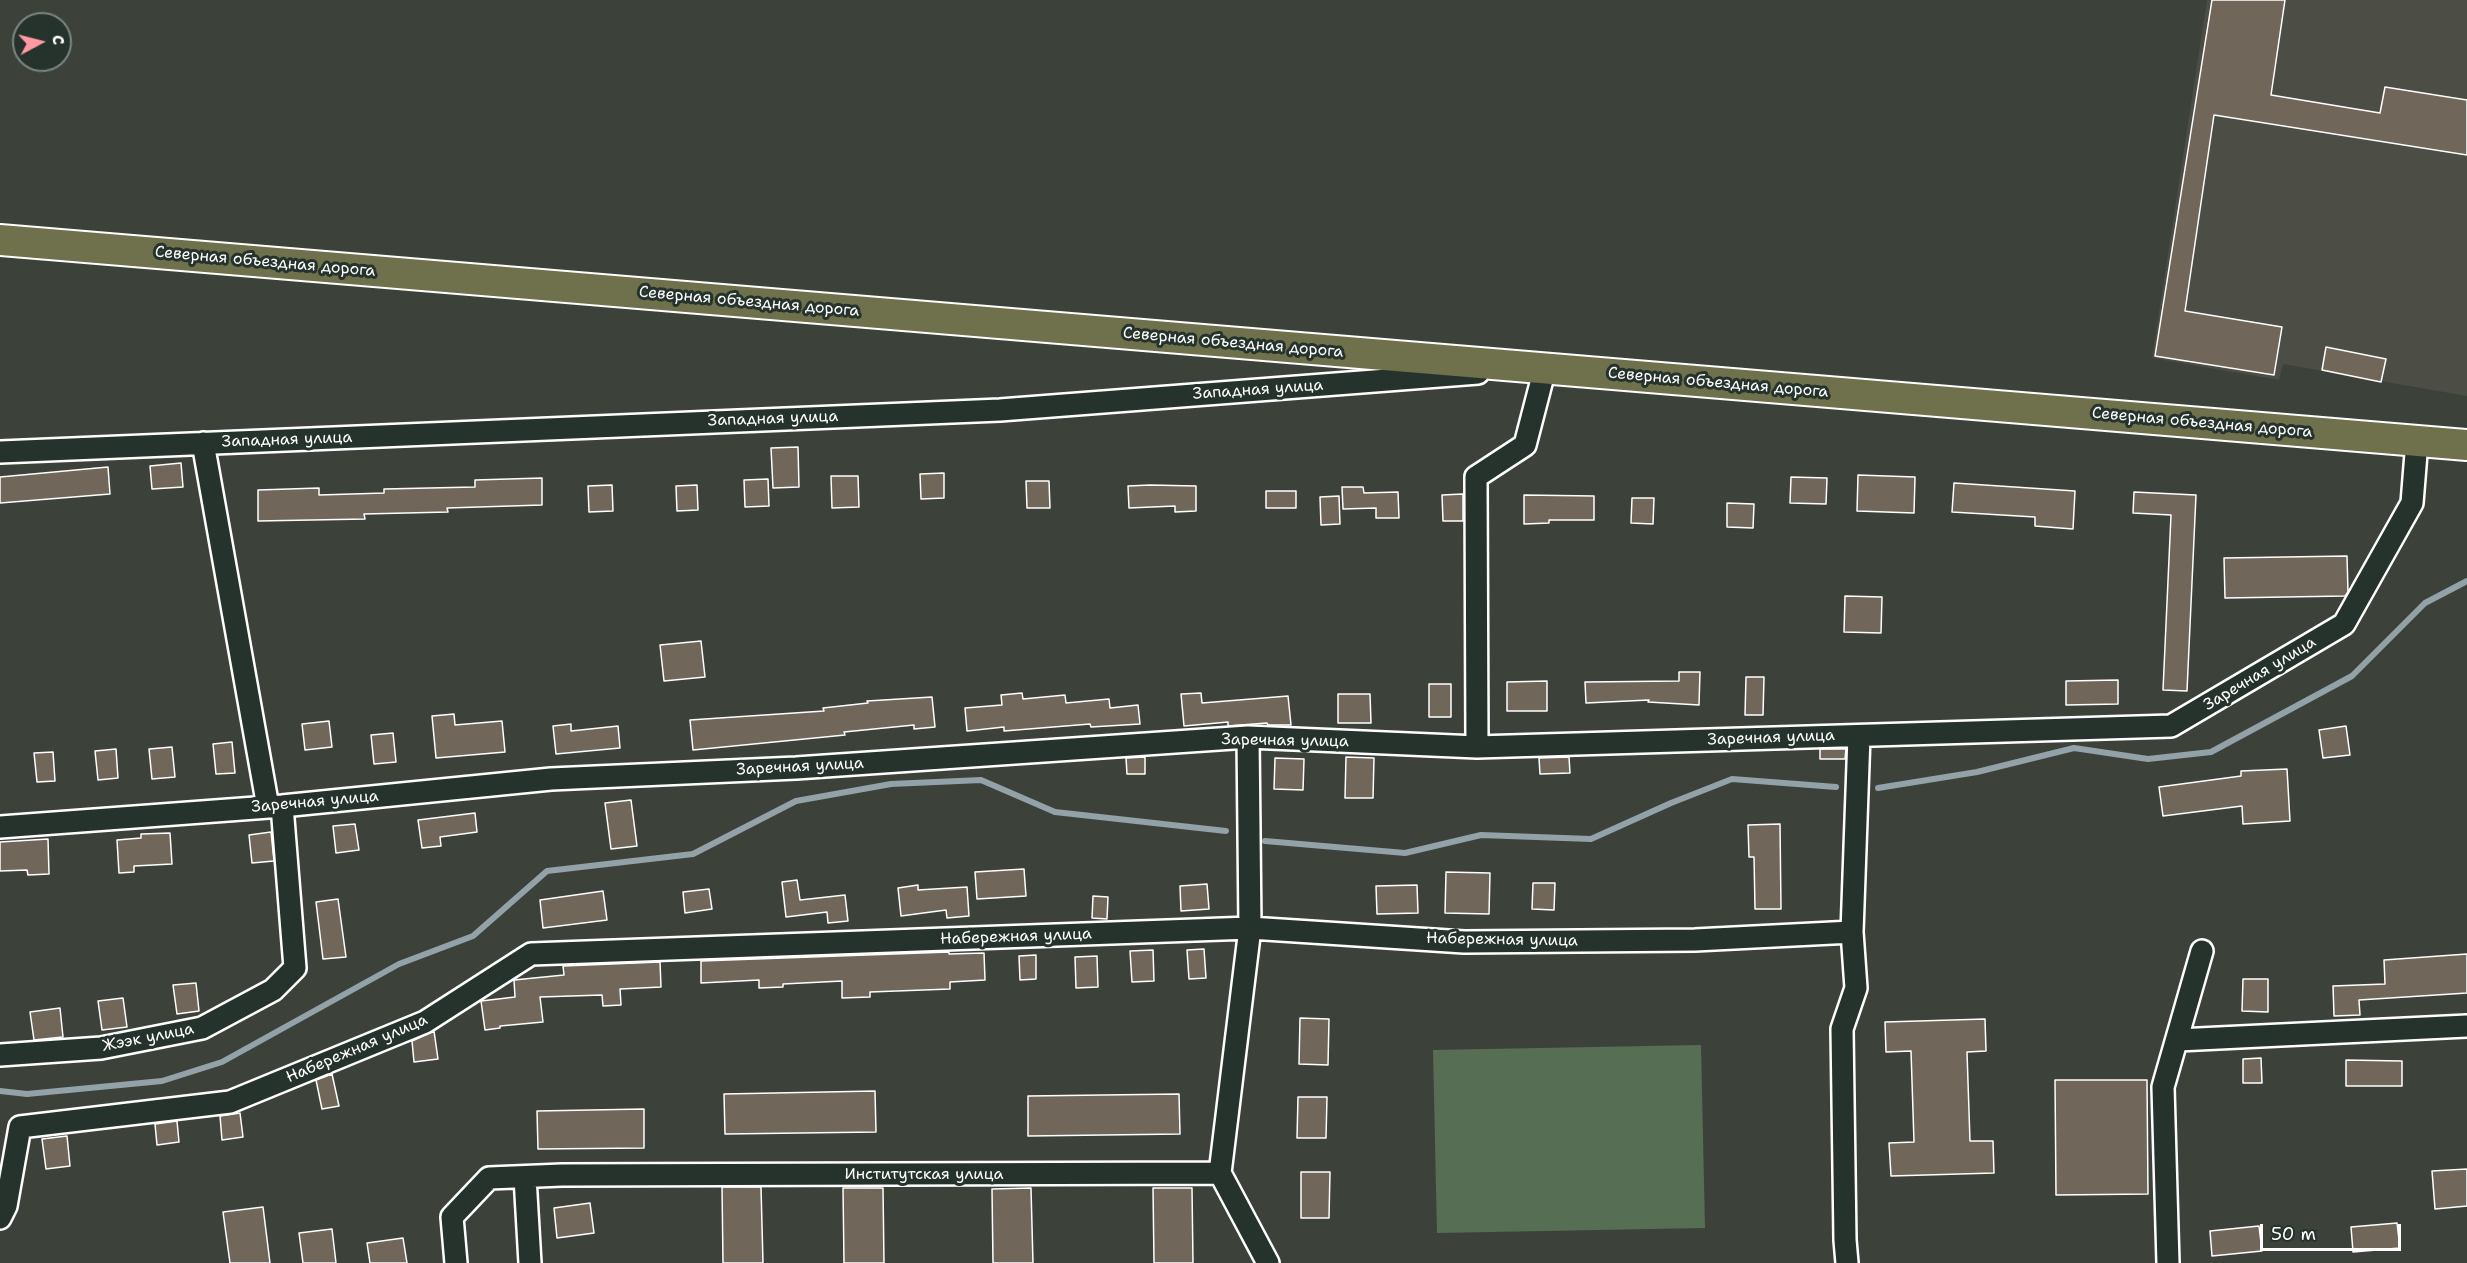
<!DOCTYPE html>
<html>
<head>
<meta charset="utf-8">
<style>
  body { margin:0 }
  #map { position:relative; width:2467px; height:1263px; overflow:hidden; background:#3c423a; font-family:"Shantell Sans",sans-serif }
  canvas { display:block }
  .north { position:absolute; left:12px; top:12px; width:60px; height:60px; box-sizing:border-box; background:#26332d; border:2px solid #7d8581; border-radius:50%; rotate:83deg; font-size:16px; font-weight:700; line-height:24px; text-align:center; color:#fff }
  .north::after { content:''; display:block; margin:auto; width:21px; height:27px; background:#ff9aa2; clip-path:polygon(50% 0,100% 100%,50% 72%,0 100%) }
  .scale { position:absolute; left:2260px; top:1224px; width:141px; height:27px; box-sizing:border-box; border:3px solid #fff; border-top:0; padding-left:8px; font-size:18px; line-height:21px; white-space:nowrap; color:#fff; -webkit-text-stroke:4px #26332d; paint-order:stroke }
</style>
</head>
<body>
<div id="map">
<canvas width="2467" height="1263"></canvas>
<div class="north">С</div>
<div class="scale">50 m</div>
</div>
<script>
const ctx = document.querySelector('canvas').getContext('2d');
ctx.lineJoin = 'round';
function fillPath(path, color) { ctx.fillStyle = color; ctx.fill(path, 'evenodd'); }
function trace(path, color, width, dash) { ctx.strokeStyle = color; ctx.lineWidth = width; ctx.lineCap = dash ? 'butt' : 'round'; ctx.setLineDash(dash || []); ctx.stroke(path); }
function write(font, color, halo, rows, align = 'center') {
  ctx.font = font + ' "Shantell Sans",sans-serif'; ctx.lineWidth = 6; ctx.setLineDash([]); ctx.textBaseline = 'middle'; ctx.strokeStyle = halo; ctx.fillStyle = color; for (const [text, x, y, turn = 0] of rows) {
    ctx.save(); ctx.translate(x, y); ctx.rotate((+turn || 0) * Math.PI / 180); ctx.textAlign = isNaN(turn) ? turn : align; if (halo) ctx.strokeText(text, 0, 0); ctx.fillText(text, 0, 0); ctx.restore();
  }
}
fillPath(new Path2D(`
  M2207,0H2467V396L2283,364L2279,380L2152,358Z`), '#4c4d44');
fillPath(new Path2D(`
  M1701,1045L1705,1228L1437,1233L1433,1050Z`), '#566e54');
trace(new Path2D(`
  M1878,788L1977,772L2074,748L2148,759L2211,752L2352,676L2425,603L2467,581
  M1265,841L1405,853L1481,835L1591,839L1671,803L1732,779L1836,787
  M0,1091L27,1094L162,1081L222,1062L399,964L473,936L547,871L693,854L796,801L891,784L981,780L1055,812L1226,831`), '#92a2a8', 6);
const building = new Path2D(`
  M2212,0H2285L2271,95L2380,113L2385,87L2467,100V155L2214,115L2185,311L2282,327L2274,375L2155,356Z
  M2326,347L2386,359L2381,382L2322,370Z
  M798,447L799,487L773,488L771,448Z
  M181,463L183,487L152,489L150,466Z
  M108,467L110,494L0,503V477Z
  M944,473V498L921,499L920,474Z
  M1858,475L1915,477L1914,513L1857,511Z
  M831,476H858L859,507L832,508Z
  M1791,477L1827,478L1826,504L1790,503Z
  M542,478V505L447,508L448,512L364,514L365,519L258,521V490L319,488V495L384,493V489L475,487V480Z
  M768,479L769,506L745,507L744,480Z
  M1026,481H1049L1050,508H1027Z
  M1954,483L2075,491L2073,529L2035,526V517L1952,512Z
  M612,485L613,511L589,512L588,486Z
  M697,485L698,510L677,511L676,486Z
  M1150,485L1196,486V511L1175,512V506L1129,508L1128,486Z
  M1342,487H1363L1364,493L1398,492L1399,518H1376V508L1343,509Z
  M1266,491H1296V508H1266Z
  M2134,492L2196,495L2187,691L2163,690L2171,515L2133,513Z
  M1463,494V521H1443L1442,495Z
  M1524,495L1594,496V520H1549V523L1524,524Z
  M1339,496L1340,524L1321,525L1320,497Z
  M1632,498H1654L1653,524L1631,523Z
  M1727,503L1754,504L1753,528L1727,527Z
  M2347,556L2348,592L2345,596L2225,598L2224,558Z
  M1845,596L1882,597L1881,633L1844,632Z
  M701,641L705,677L664,681L660,645Z
  M1679,672H1700L1699,705L1648,702L1649,700L1586,703L1585,682L1679,681Z
  M1746,677H1764L1763,715H1745Z
  M2118,680V704L2066,705V681Z
  M1547,681V711H1507V682Z
  M1429,684H1451V717H1429Z
  M1022,693L1023,699L1065,695L1066,703L1109,699L1110,708L1138,705L1140,724L1091,727L1090,724L1004,731V727L967,731L965,708L1002,705L1001,695Z
  M1201,693L1202,703L1288,696L1291,725H1268L1267,723L1228,726V722L1184,726L1181,694Z
  M1338,694H1370L1371,723H1338Z
  M932,697L935,727L914,729V725L844,732L845,735L693,750L690,720L824,711L823,708L868,703L867,701Z
  M454,714L455,725L502,721L505,752L436,758L432,716Z
  M329,721L332,747L305,750L302,724Z
  M571,724V731L618,726L620,748L556,754L553,726Z
  M2346,726L2350,755L2323,758L2319,730Z
  M393,733L396,762L374,764L371,735Z
  M232,742L235,773L216,774L213,744Z
  M172,747L175,777L152,779L149,749Z
  M116,749L118,778L98,780L95,751Z
  M1820,749H1846L1845,759H1820Z
  M53,752L55,781L37,782L34,753Z
  M1145,757V774H1127L1126,758Z
  M1346,757L1374,758L1373,798H1345Z
  M1569,757L1570,773L1540,774L1539,758Z
  M1275,758L1304,759L1303,790L1274,789Z
  M2287,769L2290,821L2243,824L2242,806L2163,816L2159,787L2241,776V771Z
  M631,800L637,846L611,849L605,803Z
  M475,813L477,832L440,837L441,846L422,848L418,820Z
  M355,824L359,850L336,853L333,826Z
  M1780,824L1781,909H1755L1754,857H1749L1748,825Z
  M271,832L274,861L252,863L249,835Z
  M170,833L172,864L134,866V872L119,873L117,840L141,838V834Z
  M48,839L49,874L28,875L27,870L0,871V842Z
  M1024,869L1026,896L977,899L975,872Z
  M1446,872L1490,873L1489,914L1445,913Z
  M797,880L800,900L845,895L848,921L828,923L827,912L786,917L782,882Z
  M1533,883H1555L1554,910L1532,909Z
  M1207,884L1209,909L1181,911L1180,886Z
  M918,885V890L967,887L969,916L947,918L946,910L901,916L898,888Z
  M1417,885L1418,913L1377,914L1376,886Z
  M709,889L712,909L685,913L683,892Z
  M603,891L607,920L543,928L540,900Z
  M1093,896L1108,897L1107,919L1092,918Z
  M338,899L346,957L323,959L316,902Z
  M1204,949L1206,978L1189,979L1187,950Z
  M1153,950L1154,981L1132,982L1130,951Z
  M949,952V954L984,953L985,980L950,982V989L870,992V997L842,998V981L783,984V987L759,988V980L701,983V961Z
  M2467,954V993L2359,1000L2360,1015L2334,1016L2333,986L2385,984L2384,960Z
  M1036,955V979L1020,980L1019,956Z
  M1097,956L1098,987L1076,988L1075,957Z
  M660,962L661,987L620,989L621,1005L603,1006L602,995L540,997L543,1022L500,1026V1028L485,1030L481,1001L515,997L514,980L564,975L563,966Z
  M2243,979H2268V1012L2242,1011Z
  M196,983L199,1011L177,1014L173,985Z
  M123,998L127,1027L102,1030L98,1001Z
  M60,1008L63,1037L34,1040L30,1012Z
  M1300,1018L1329,1019L1328,1065L1299,1064Z
  M1985,1019L1986,1051L1967,1052L1970,1141H1993L1994,1173L1891,1176L1889,1143L1914,1142L1911,1051L1886,1052L1885,1022Z
  M434,1031L438,1059L414,1062L412,1041Z
  M2261,1058L2262,1083H2243V1059Z
  M2346,1060L2402,1061V1086H2346Z
  M332,1074L339,1106L322,1109L316,1080Z
  M2055,1080H2147L2148,1194L2056,1195Z
  M875,1091L876,1132L725,1134L724,1094Z
  M1179,1094L1180,1134L1028,1136V1096Z
  M1298,1097H1327L1326,1138H1297Z
  M644,1109V1148L538,1149L537,1111Z
  M240,1113L243,1137L222,1140L220,1116Z
  M177,1121L179,1142L157,1145L155,1124Z
  M67,1136L70,1166L46,1169L42,1139Z
  M2467,1169V1206L2435,1209L2432,1171Z
  M1301,1172H1330L1329,1218H1301Z
  M722,1187H761L763,1263H723Z
  M843,1188H883L884,1263H844Z
  M1031,1188L1033,1263H993L992,1189Z
  M1153,1188H1192L1193,1263H1154Z
  M590,1203L594,1233L557,1238L554,1208Z
  M263,1207L270,1263H230L223,1212Z
  M2397,1223L2400,1248L2353,1252L2351,1227Z
  M2259,1226L2262,1251L2212,1256L2210,1231Z
  M332,1229L336,1263H303L299,1233Z
  M403,1238L407,1263H370L367,1243Z`);
fillPath(building, '#70665a');
trace(building, '#fff', 1.5);
const minor = new Path2D(`
  M203,443L268,807
  M0,452L1000,410L1478,373
  M1477,747L1476,477L1525,445L1545,368L1533,369
  M0,827L282,806L551,779L796,768L1248,737L1477,747L2171,726L2344,624L2412,503L2417,441
  M2178,1040L2467,1026
  M0,1055L101,1048L202,1028L273,990L295,968L282,806
  M1220,1173L1250,928L1248,737
  M1220,1173L1268,1263
  M525,1177L530,1263
  M0,1218L6,1206L20,1127L230,1102L425,1022L531,954L1250,928L1464,942L1695,940L1852,932L1859,736
  M456,1263L452,1217L489,1178L562,1175L1220,1173
  M1847,1263L1845,1240L1842,1029L1856,988L1852,932
  M2168,1263L2163,1087L2202,951`);
const highway = new Path2D(`
  M0,240L2467,445`);
trace(minor, '#fff', 26);
trace(highway, '#fff', 34);
trace(minor, '#26332d', 21);
trace(highway, '#6e714b', 30);
write('16px', '#fff', '#26332d', [
  ["Северная объездная дорога",265,262,5],
  ["Северная объездная дорога",749,302,5],
  ["Северная объездная дорога",1233,343,5],
  ["Северная объездная дорога",1718,383,5],
  ["Западная улица",1258,390,-4],
  ["Западная улица",773,419,-2],
  ["Северная объездная дорога",2202,423,5],
  ["Западная улица",287,440,-2],
  ["Заречная улица",2260,674,-31],
  ["Заречная улица",1771,738,-2],
  ["Заречная улица",1285,741,1],
  ["Заречная улица",800,767,-3],
  ["Заречная улица",315,802,-5],
  ["Набережная улица",1016,937,-2],
  ["Набережная улица",1502,940,1],
  ["Жээк улица",148,1038,-11],
  ["Набережная улица",357,1049,-23],
  ["Институтская улица",924,1175]
]);
</script>
</body>
</html>
